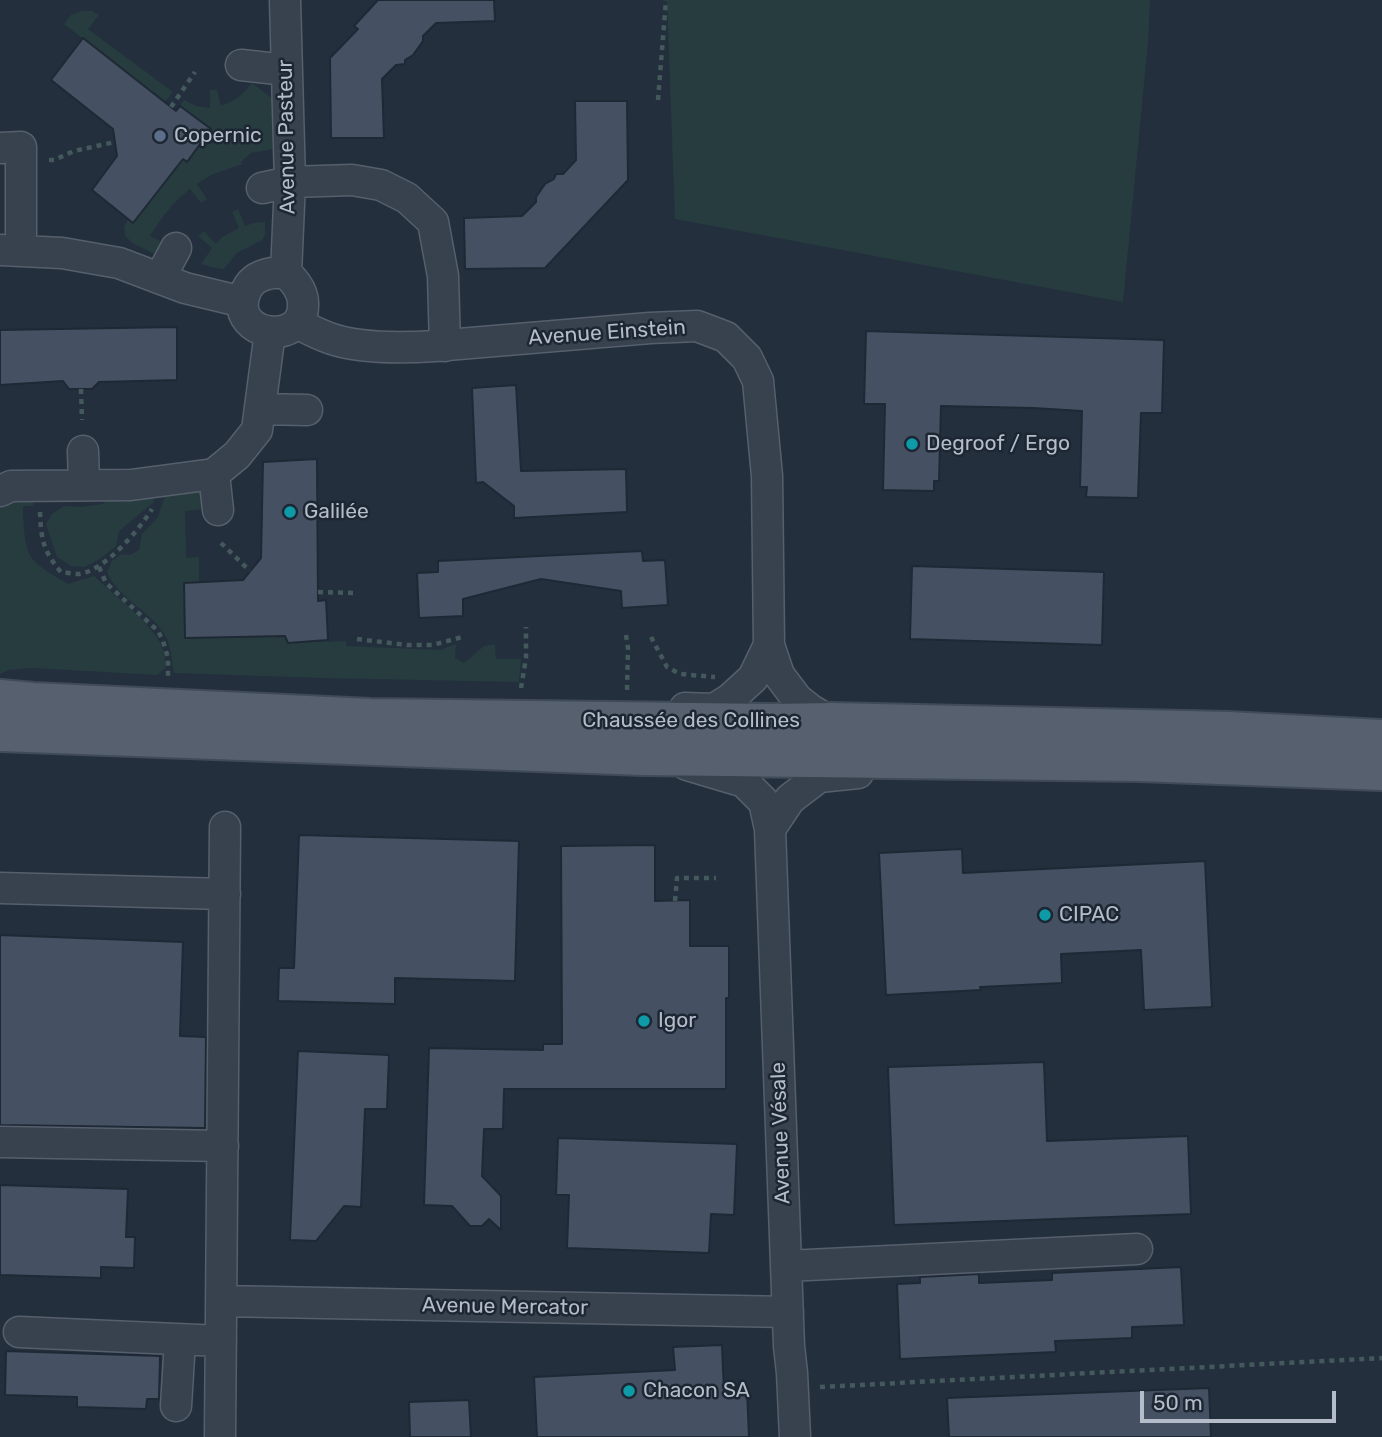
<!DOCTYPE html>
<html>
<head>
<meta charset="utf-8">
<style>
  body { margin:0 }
  #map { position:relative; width:1382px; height:1437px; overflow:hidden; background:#242f3e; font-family:Rubik,sans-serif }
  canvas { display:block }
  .scale { position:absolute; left:1140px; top:1391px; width:196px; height:32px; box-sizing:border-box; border:4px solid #b4bcc9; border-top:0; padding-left:9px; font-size:21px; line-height:24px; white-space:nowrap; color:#b4bcc9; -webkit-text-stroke:5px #1d2633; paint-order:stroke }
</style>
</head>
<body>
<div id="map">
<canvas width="1382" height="1437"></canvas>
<div class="scale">50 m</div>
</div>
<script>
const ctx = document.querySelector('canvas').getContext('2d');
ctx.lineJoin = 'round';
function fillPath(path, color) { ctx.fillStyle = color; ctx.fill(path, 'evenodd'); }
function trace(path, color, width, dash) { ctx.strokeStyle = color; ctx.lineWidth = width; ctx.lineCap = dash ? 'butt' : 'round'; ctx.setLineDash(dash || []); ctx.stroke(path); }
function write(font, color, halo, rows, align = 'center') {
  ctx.font = font + ' Rubik,sans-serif'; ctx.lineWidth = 5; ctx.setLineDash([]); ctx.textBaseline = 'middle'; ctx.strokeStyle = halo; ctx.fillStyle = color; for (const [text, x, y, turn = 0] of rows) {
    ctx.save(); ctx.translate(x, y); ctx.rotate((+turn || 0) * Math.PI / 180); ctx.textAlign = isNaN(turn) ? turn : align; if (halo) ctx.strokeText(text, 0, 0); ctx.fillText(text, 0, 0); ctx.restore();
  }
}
fillPath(new Path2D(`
  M667,0H1150L1148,42L1123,302L675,219Z
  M81,11H92L99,15L88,29L173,92L165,102L64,24L71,15Z
  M252,83L274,100L272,149L251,153L241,162L243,164L213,174L197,184L207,199L201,203L190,189C173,202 161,218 150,236L166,244L157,255L134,244L125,236L124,227L128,219L133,223L183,159L187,162L211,130L180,106L184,100L196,106L210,108V90H217L221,106C234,101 243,95 252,83Z
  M238,209L245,226L253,223L265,222V235L262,240L237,253L224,269L215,268L201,264L212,248L198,236L204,231L216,244L222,237L239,228L232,212Z
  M192,488L202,492L207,509L185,511L186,558L199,557V582L184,583L185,638L285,636L288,643L328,640V642L346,641V646L440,650L456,644L455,658L464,663L484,646L495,644L496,659H521L519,682L323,678L174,673C172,662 171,649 167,639C154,612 119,600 107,572L112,561L121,554L130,555L139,550L142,534L158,517L165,496Z
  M152,494L154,502L119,531L116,546L100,559L85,567L71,566L57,557L46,524L52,514L64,506L81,507L102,504L116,497Z
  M33,500V506H23C23,520 24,545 31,557C35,565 59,579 68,584L94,576C114,596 152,622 162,647C165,653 165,661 166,668L157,675L32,668L8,670L0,674V501Z`), '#263c3f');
const building = new Path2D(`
  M378,0H494L495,21L436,23L423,36V41L413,55L405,60V64L396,65L382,79L384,138H331L330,58L358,29L354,26Z
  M83,38L176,111L180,106L211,129L187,162L183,159L133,223L92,190L117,156L113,129L51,80Z
  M575,101H627L628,180L545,268L465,269L464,218L522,216L536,202V197L545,184L554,179L556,174H563L576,160Z
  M177,327V380L99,382L92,389H69L63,381L0,385V330Z
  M866,331L1164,340L1162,413H1141L1138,498L1086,497L1087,487H1080L1082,411L1033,408L941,406L939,481H934V491L883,490L885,404H864Z
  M516,385L521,471L626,469L627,512L514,518V506L483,482L476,483L472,388Z
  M317,459L318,601L326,600L328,640L288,643L285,636L185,638L184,583L243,580L261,558L263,462Z
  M642,551L643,561L665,560L668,605L622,608L621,591L541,579L463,599V616L419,618L417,573L438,572V561Z
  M912,566L1104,572L1102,645L910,639Z
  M299,835L519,841L515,981L395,978V1004L278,1001L279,968H294Z
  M655,845V901L690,900V946H729V998H726V1089H504L503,1129H484L482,1176L501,1196V1230L489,1219L482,1226H470L452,1206L424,1205L429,1048L543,1050V1044H562L561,846Z
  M962,849L963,873L1205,861L1212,1007L1144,1010L1141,950L1061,954L1062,983L980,987L981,990L886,995L879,853Z
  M0,935L183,942L180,1036L206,1037L205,1128L0,1125Z
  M298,1051L389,1055L387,1109H365L361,1207L344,1206L316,1241L290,1240Z
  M1044,1062L1047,1141L1188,1136L1191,1214L894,1225L888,1067Z
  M558,1138L737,1144L734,1215L711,1214L709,1253L567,1248L569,1195H556Z
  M0,1185L128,1189L126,1237H135L134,1268L101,1267V1278L0,1275Z
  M1181,1267L1184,1325L1132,1327V1338L1055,1341L1056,1352L900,1359L897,1284L920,1283V1277L979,1274V1283L1052,1280V1273Z
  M722,1345L724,1391L747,1390L749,1437H537L534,1377L675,1370L673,1347Z
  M6,1351L160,1356L159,1399H147L146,1409L77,1407V1397L5,1395Z
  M1209,1388L1211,1437H949L947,1398Z
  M469,1400L471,1437H410L409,1402Z`);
fillPath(building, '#455162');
trace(building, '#1f2835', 2);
const minor = new Path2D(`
  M285,0L290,182L286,273
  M241,65L286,70
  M0,148L21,147V251
  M262,188L290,182L352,180L381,185L407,198L433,222L443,276L445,346
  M0,250L62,253L119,263L185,288L243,302
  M272,273H286C296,282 304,292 303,306C303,346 232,337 244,296C249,281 257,276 272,273Z
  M160,278L176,248
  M297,323C308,329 320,335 332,339C362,349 404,348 435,346L650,328L697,326L726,337L747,358L758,381L767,476L769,645L779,675L797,699L811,710L831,722
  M260,409L307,410
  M83,451L84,485
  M214,474L218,510
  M0,491L11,486L131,485L214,474L237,455L257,430L270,332
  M685,708L714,709L730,699L753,678L769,645
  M687,765L744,782L764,802L770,829L789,1346L792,1373L795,1437
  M770,829L790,799L819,777L858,773
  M0,888L225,894
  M0,1142L223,1146
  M787,1266L1137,1249
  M221,1301L788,1312
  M19,1332L221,1341
  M176,1406L180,1340
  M220,1437L225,827`);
const major = new Path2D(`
  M0,699L33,702L370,718L772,723L831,722L1228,731L1382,739
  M0,732L643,756L1140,762L1382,771`);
trace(minor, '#565f6c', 33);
trace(major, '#414a57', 42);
trace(new Path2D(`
  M658,100L666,0
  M171,107L195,72
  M49,160H54L74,151L115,142
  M81,389L82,420
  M40,512C41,539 43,551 61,572C66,572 72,574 78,574C104,572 139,530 152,509
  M221,543L250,571
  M99,567L106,583L158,631L163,641L168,658V676
  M318,592L356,593
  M626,635L628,648L627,690
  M651,637L667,667L680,674L715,677
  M357,639L407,645H433L462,637
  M521,688L526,658V627
  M675,901L677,878H716
  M820,1387L1382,1358`), '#44595c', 4.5, [5, 5]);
trace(minor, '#38414e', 30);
trace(major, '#56606e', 38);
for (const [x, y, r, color] of [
  [160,136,7,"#5c6f8a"],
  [912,444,7,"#0f9aa8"],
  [290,512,7,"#0f9aa8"],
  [1045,915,7,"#0f9aa8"],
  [644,1021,7,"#0f9aa8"],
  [629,1391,7,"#0f9aa8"]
]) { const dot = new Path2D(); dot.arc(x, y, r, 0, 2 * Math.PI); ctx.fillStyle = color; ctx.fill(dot); trace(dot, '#1d2633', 2.5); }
write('21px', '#b4bcc9', '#1d2633', [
  ["Copernic",174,136],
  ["Degroof / Ergo",926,444],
  ["Galilée",304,512],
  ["CIPAC",1059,915],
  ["Igor",658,1021],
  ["Chacon SA",643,1391]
], 'left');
write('21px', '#b4bcc9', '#1d2633', [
  ["Avenue Pasteur",287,137,-91],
  ["Avenue Einstein",607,333,-4],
  ["Chaussée des Collines",691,721],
  ["Avenue Vésale",781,1133,-92],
  ["Avenue Mercator",505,1307,1]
]);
</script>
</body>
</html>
